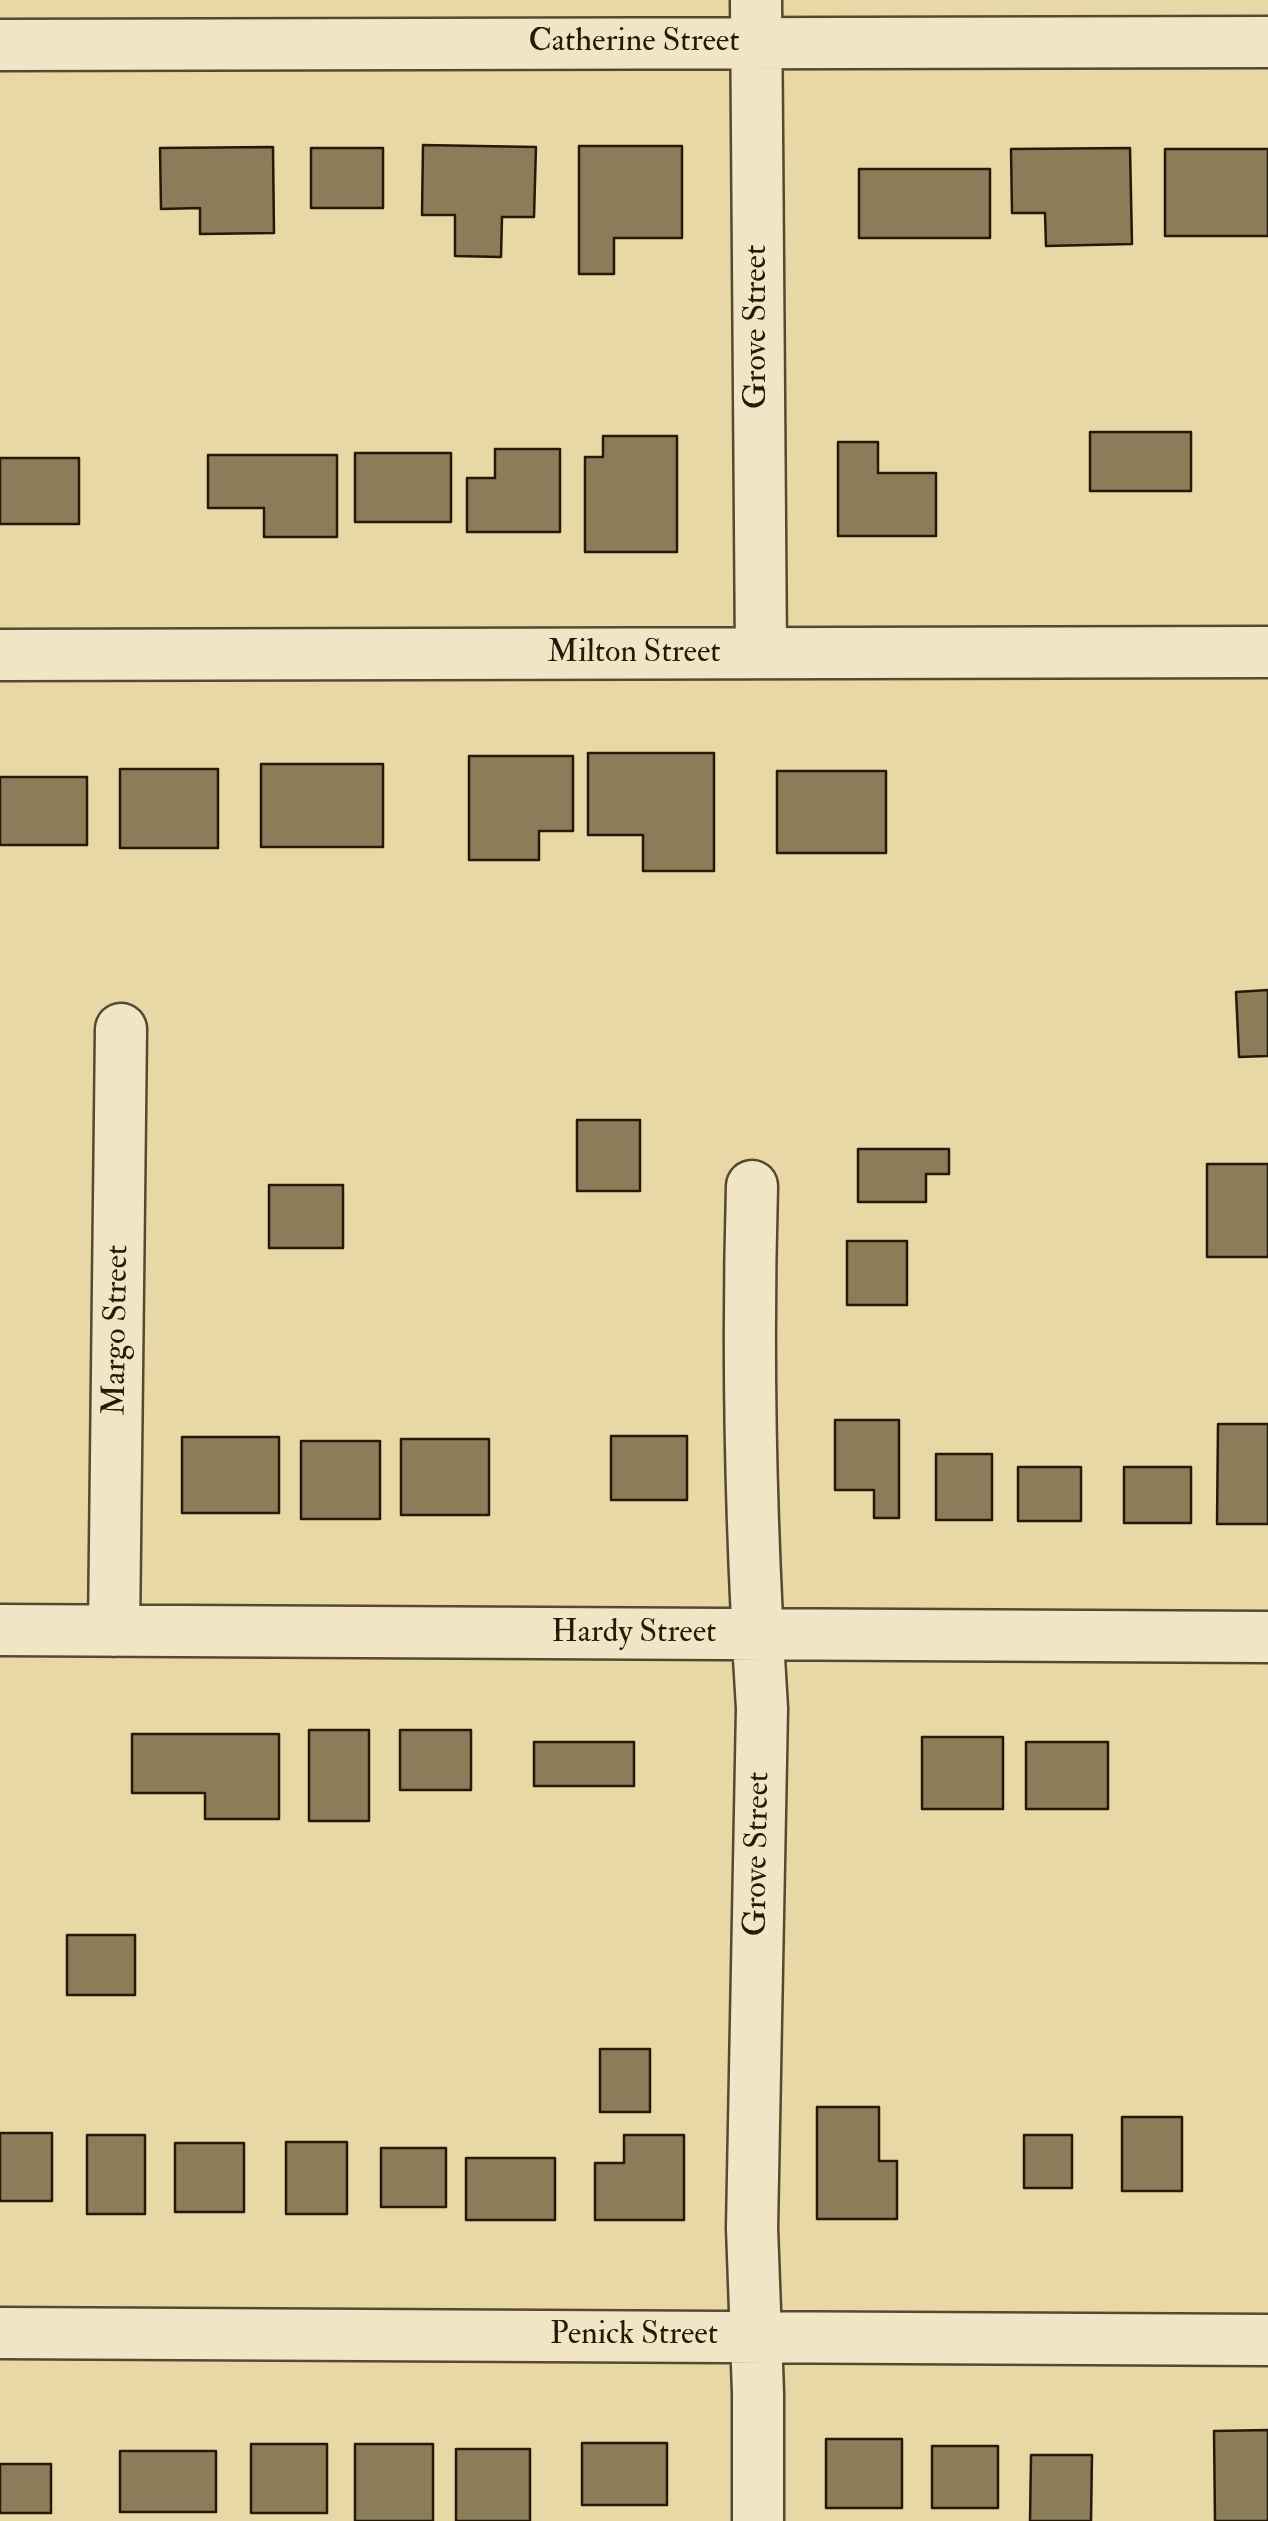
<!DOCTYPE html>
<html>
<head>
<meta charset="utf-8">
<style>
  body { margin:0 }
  canvas { display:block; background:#e8d8a6 }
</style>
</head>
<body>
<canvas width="1268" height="2521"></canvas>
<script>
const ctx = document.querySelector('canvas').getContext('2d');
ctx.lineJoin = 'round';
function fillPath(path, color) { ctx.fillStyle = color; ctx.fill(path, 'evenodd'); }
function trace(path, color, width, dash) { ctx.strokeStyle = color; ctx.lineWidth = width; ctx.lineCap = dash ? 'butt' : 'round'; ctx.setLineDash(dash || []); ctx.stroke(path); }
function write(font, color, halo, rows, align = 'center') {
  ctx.font = font + ' "IM FELL Double Pica",serif'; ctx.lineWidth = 8; ctx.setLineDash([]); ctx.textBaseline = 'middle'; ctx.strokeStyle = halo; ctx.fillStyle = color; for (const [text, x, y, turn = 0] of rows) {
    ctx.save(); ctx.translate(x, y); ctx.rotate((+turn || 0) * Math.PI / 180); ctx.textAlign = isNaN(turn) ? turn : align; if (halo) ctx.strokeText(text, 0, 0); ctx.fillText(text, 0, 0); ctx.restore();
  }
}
const building = new Path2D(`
  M423,145L536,147L534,217H502L501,257L455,256V215H422Z
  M579,146H682V238H614V274H579Z
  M273,147L274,233L200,234V208L161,209L160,148Z
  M311,148H383V208H311Z
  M1130,148L1132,244L1046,246L1045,213H1012L1011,149Z
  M1165,149H1268V236H1165Z
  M859,169H990V238H859Z
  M1090,432H1191V491H1090Z
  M603,436H677V552H585V457H603Z
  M838,442H878V473H936V536H838Z
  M495,449H560V532H467V478H495Z
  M355,453H451V522H355Z
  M208,455H337V537H264V508H208Z
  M0,458H79V524H0Z
  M588,753H714V871H643V835H588Z
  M469,756H573V831H539V860H469Z
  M261,764H383V847H261Z
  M120,769H218V848H120Z
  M777,771H886V853H777Z
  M0,777H87V845H0Z
  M1268,990V1056L1239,1057L1236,992Z
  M577,1120H640V1191H577Z
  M858,1149H949V1174H926V1202H858Z
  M1207,1164H1268V1257H1207Z
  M269,1185H343V1248H269Z
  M847,1241H907V1305H847Z
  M835,1420H899V1518H874V1490H835Z
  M1218,1424H1268V1524H1217Z
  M611,1436H687V1500H611Z
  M182,1437H279V1513H182Z
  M401,1439H489V1515H401Z
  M301,1441H380V1519H301Z
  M936,1454H992V1520H936Z
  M1018,1467H1081V1521H1018Z
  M1124,1467H1191V1523H1124Z
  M309,1730H369V1821H309Z
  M400,1730H471V1790H400Z
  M132,1734H279V1819H205V1793H132Z
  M922,1737H1003V1809H922Z
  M534,1742H634V1786H534Z
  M1026,1742H1108V1809H1026Z
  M67,1935H135V1995H67Z
  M600,2049H650V2112H600Z
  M817,2107H879V2161H897V2219H817Z
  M1122,2117H1182V2191H1122Z
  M0,2133H52V2201H0Z
  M87,2135H145V2214H87Z
  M624,2135H684V2220H595V2163H624Z
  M1024,2135H1072V2188H1024Z
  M286,2142H347V2214H286Z
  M175,2143H244V2212H175Z
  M381,2148H446V2207H381Z
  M466,2158H555V2220H466Z
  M1268,2430V2521H1215L1214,2431Z
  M826,2439H902V2508H826Z
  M582,2443H667V2505H582Z
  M251,2444H327V2513H251Z
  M355,2444H433V2521H355Z
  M932,2446H998V2508H932Z
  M456,2449H530V2521H456Z
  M120,2451H216V2512H120Z
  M1031,2455H1092L1091,2521H1030Z
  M0,2464H51V2513H0Z`);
fillPath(building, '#8b7c5a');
trace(building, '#261908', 2.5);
const street = new Path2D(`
  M756,0L761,653
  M0,45L1268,42
  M0,655L1268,652
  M752,1186C747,1360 751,1535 762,1708L752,2228L758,2393V2521
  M0,1630L1268,1637
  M114,1631L121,1029
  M0,2333L1268,2340`);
trace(street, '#564930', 55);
trace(street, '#f0e6c5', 50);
write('32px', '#261908', '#f0e6c5', [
  ["Catherine Street",634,43],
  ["Grove Street",758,327,-90],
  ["Milton Street",634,654],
  ["Margo Street",118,1330,-89],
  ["Hardy Street",634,1634],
  ["Grove Street",759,1854,-89],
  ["Penick Street",634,2336]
]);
</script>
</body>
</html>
